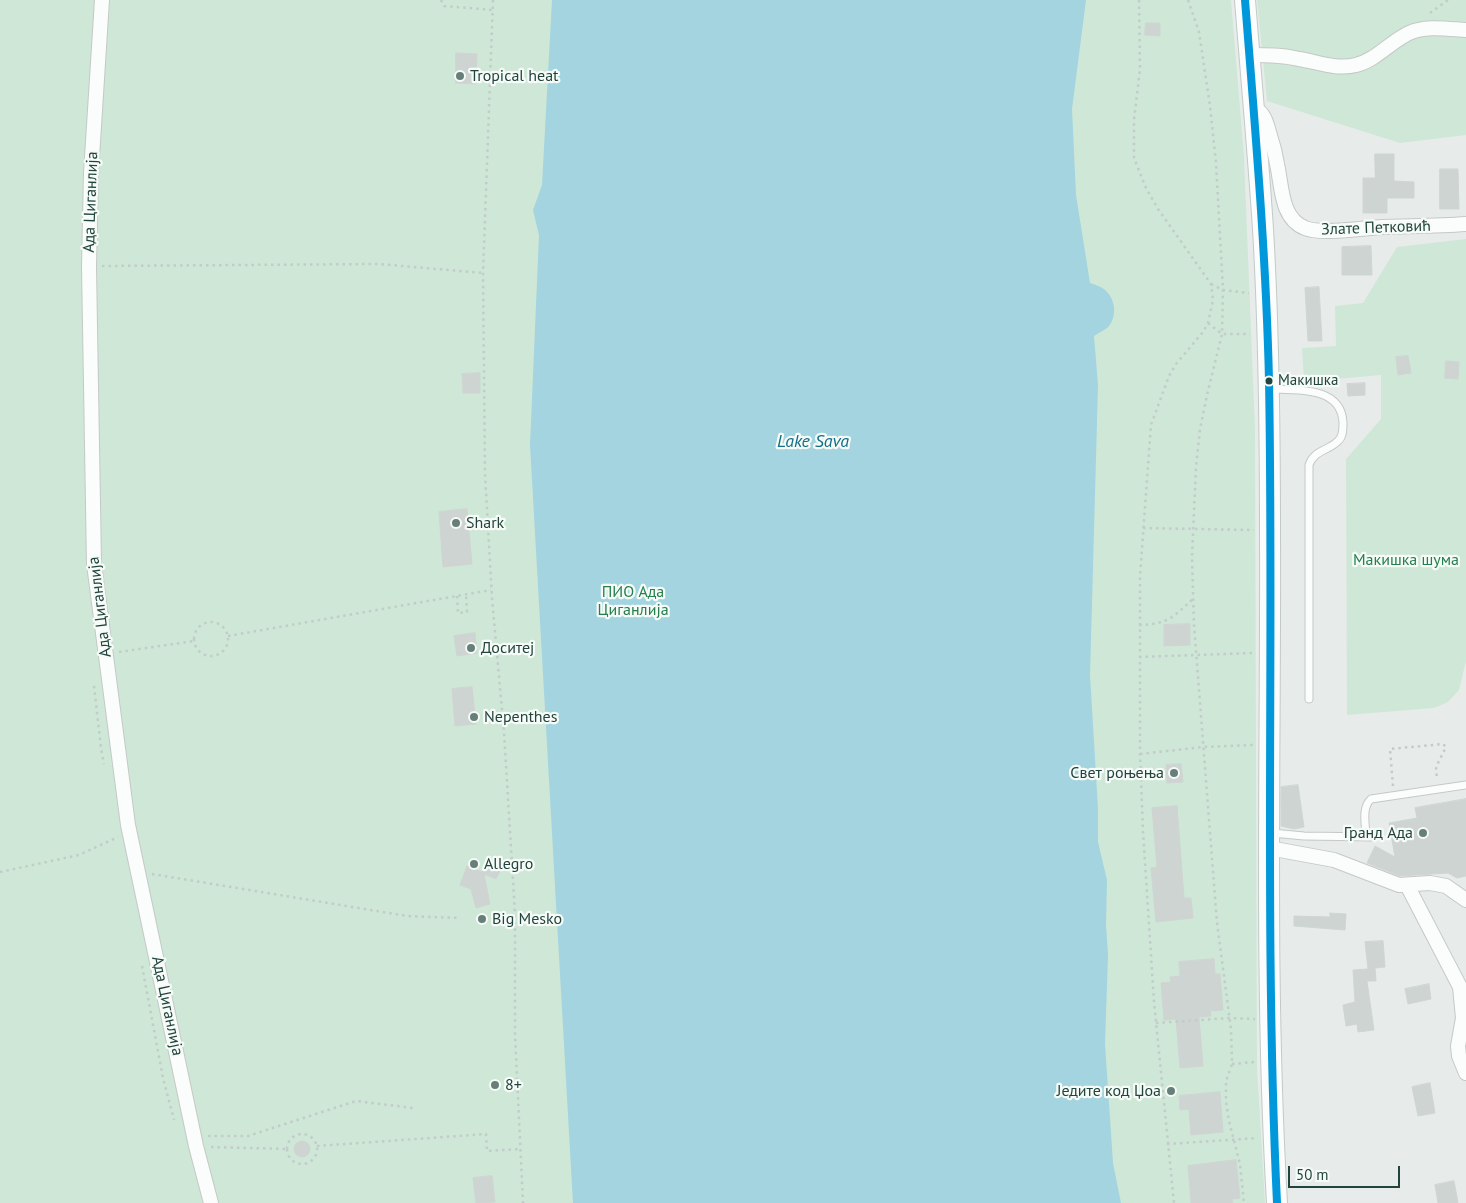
<!DOCTYPE html>
<html>
<head>
<meta charset="utf-8">
<style>
  body { margin:0 }
  #map { position:relative; width:1466px; height:1203px; overflow:hidden; background:#e7ecea; font-family:"PT Sans",sans-serif }
  canvas { display:block }
  .scale { position:absolute; left:1288px; top:1166px; width:112px; height:22px; box-sizing:border-box; border:2px solid #21443c; border-top:0; padding-left:6px; font-size:15px; line-height:18px; white-space:nowrap; color:#21443c; -webkit-text-stroke:4px #f6fbf8; paint-order:stroke }
</style>
</head>
<body>
<div id="map">
<canvas width="1466" height="1203"></canvas>
<div class="scale">50 m</div>
</div>
<script>
const ctx = document.querySelector('canvas').getContext('2d');
ctx.lineJoin = 'round';
function fillPath(path, color) { ctx.fillStyle = color; ctx.fill(path, 'evenodd'); }
function trace(path, color, width, dash) { ctx.strokeStyle = color; ctx.lineWidth = width; ctx.lineCap = dash ? 'butt' : 'round'; ctx.setLineDash(dash || []); ctx.stroke(path); }
function write(font, color, halo, rows, align = 'center') {
  ctx.font = font + ' "PT Sans",sans-serif'; ctx.lineWidth = 4.5; ctx.setLineDash([]); ctx.textBaseline = 'middle'; ctx.strokeStyle = halo; ctx.fillStyle = color; for (const [text, x, y, turn = 0] of rows) {
    ctx.save(); ctx.translate(x, y); ctx.rotate((+turn || 0) * Math.PI / 180); ctx.textAlign = isNaN(turn) ? turn : align; if (halo) ctx.strokeText(text, 0, 0); ctx.fillText(text, 0, 0); ctx.restore();
  }
}
fillPath(new Path2D(`
  M0,0H1231L1244,157L1255,429L1257,1068L1265,1203H0Z
  M1257,0H1466V135L1400,143L1267,101Z
  M1466,239V661L1459,690L1448,702L1434,708L1347,715L1346,459L1381,419V375L1304,382L1302,348L1336,346L1335,306L1363,303L1397,247Z`), '#cfe7d7');
fillPath(new Path2D(`
  M552,0H1086L1072,109L1076,195L1090,283C1096,285 1103,287 1107,292C1116,301 1117,319 1107,328C1103,331 1098,333 1094,336L1098,385L1090,675L1098,809V842L1107,880L1106,925L1108,955L1105,1044L1113,1163L1121,1203H573L530,445L539,235L533,210L542,185Z`), '#a3d4df');
const building = new Path2D(`
  M1146,23H1160V36L1145,35Z
  M456,53L477,54L476,84L456,83Z
  M1375,154H1394V181L1414,182V198H1387V213H1363V178H1375Z
  M1440,169H1458L1459,209H1440Z
  M1371,246L1372,275H1342V247Z
  M1319,287L1322,341H1308L1305,288Z
  M1408,356L1411,373L1398,375L1396,357Z
  M1446,361L1459,362L1458,379L1445,378Z
  M480,373V393H463L462,374Z
  M1365,383V395L1348,396L1347,384Z
  M467,509L472,564L443,567L439,512Z
  M1190,624V645L1164,646V625Z
  M475,633L477,653L457,656L454,636Z
  M472,687L476,724L455,726L452,689Z
  M1181,764L1183,782L1167,783L1166,765Z
  M1298,785L1304,827L1294,829L1281,826V787Z
  M1466,799V876L1457,878L1448,873L1400,876L1367,863L1375,846L1395,857L1389,823L1417,818L1415,808Z
  M1177,806L1184,898H1191L1193,918L1156,922L1151,868L1157,867L1152,808Z
  M486,862L501,869L496,879L484,874L490,904L476,908L471,889L460,885L467,866L482,872Z
  M1330,913L1346,914L1345,930L1294,926V916L1330,917Z
  M1383,941L1385,967L1375,968L1376,981H1367L1374,1030L1358,1032L1357,1024L1346,1026L1343,1005L1355,1002L1353,970L1368,969L1365,942Z
  M1214,959L1215,974H1220L1223,1010L1210,1011L1211,1016L1199,1017L1203,1066L1180,1068L1176,1019L1164,1020L1161,983L1171,982L1170,977L1180,976L1179,962Z
  M1429,984L1431,999L1408,1004L1405,989Z
  M1430,1083L1435,1113L1418,1116L1412,1087Z
  M1220,1092L1223,1132L1191,1135L1189,1109L1180,1110L1179,1096Z
  M294 1149a8 8 0 1 1 16 0a8 8 0 1 1-16 0Z
  M1236,1160L1240,1198L1232,1199L1233,1203H1191L1188,1166Z
  M492,1176L495,1202L476,1203L473,1178Z
  M1454,1181L1458,1203H1438L1435,1185Z`);
fillPath(building, '#cdd4d2');
trace(building, '#cfd5d3', 1);
const lane = new Path2D(`
  M1271,389C1296,390 1342,386 1343,423C1343,429 1343,437 1338,441C1328,451 1314,450 1309,465V699
  M1272,833L1304,836L1374,837
  M1366,837C1366,825 1361,808 1371,799L1466,785`);
const street = new Path2D(`
  M102,0L91,173L89,266L94,564L128,825L196,1146L211,1203
  M1249,55C1266,55 1283,55 1299,59C1318,62 1337,70 1356,65C1376,60 1390,42 1409,33C1425,25 1449,29 1466,30
  M1253,107C1264,113 1266,121 1269,132C1273,144 1276,156 1278,169C1282,190 1282,219 1305,228C1321,235 1363,228 1382,227C1410,226 1438,226 1466,224
  M1269,848L1334,860L1399,885L1430,883L1446,886L1466,900
  M1407,885L1460,987L1463,1018L1458,1046L1459,1056L1466,1073`);
const secondary = new Path2D(`
  M1245,0C1251,76 1258,153 1263,229C1269,330 1270,431 1270,532C1271,755 1264,979 1277,1203`);
trace(lane, '#c4c9c7', 9);
trace(street, '#c4c9c7', 16);
trace(secondary, '#c2cac8', 22);
trace(new Path2D(`
  M441,0L444,6L493,10
  M493,0L483,273L485,474L492,598L504,732L515,914V1035L523,1203
  M1139,0L1140,69L1134,120V158L1146,188L1158,209L1211,284L1213,300L1208,323L1203,332L1176,364L1169,376L1151,425L1140,576V754L1143,831L1154,1002L1174,1203
  M1188,0L1199,32L1210,106L1216,163L1223,290L1222,334L1207,395L1200,429L1196,467L1192,557L1194,625L1217,923L1231,1029L1232,1064L1226,1081V1102L1229,1121L1240,1164L1244,1203
  M1430,13L1448,0
  M102,266L379,264L483,273
  M1211,284L1223,290L1249,293
  M1208,323L1222,334H1250
  M1143,528L1254,530
  M457,596L458,613L467,612L466,594
  M194 639a17 17 0 1 1 34 0a17 17 0 1 1-34 0Z
  M1139,625C1169,624 1173,617 1194,598
  M228,636L491,590
  M119,652L194,641
  M1139,657L1253,653
  M94,686L101,748L104,764
  M1140,754L1203,747L1253,745
  M1393,786L1390,749L1443,744L1446,747L1436,767L1437,780
  M0,872L79,855L118,837
  M152,874L407,916L460,918
  M142,966L163,1078L174,1120
  M1156,1023L1229,1018L1255,1019
  M1232,1064L1254,1062
  M287 1149a15 15 0 1 1 30 0a15 15 0 1 1-30 0Z
  M208,1136H248L356,1101L413,1108
  M1167,1144L1258,1138
  M317,1146L486,1134L487,1151L520,1149
  M211,1147L287,1149`), '#c2ccca', 2.5, [2.5, 4]);
trace(lane, '#fbfcfc', 7);
trace(street, '#fbfcfc', 14);
trace(secondary, '#fbfcfc', 20);
trace(new Path2D(`
  M1245,0C1255,127 1266,253 1269,380C1274,655 1264,929 1277,1203`), '#0098da', 8);
for (const [x, y, r, color] of [
  [460,76,5,"#667f79"],
  [1269,381,4.5,"#21443c"],
  [456,523,5,"#667f79"],
  [471,648,5,"#667f79"],
  [474,717,5,"#667f79"],
  [1174,773,5,"#667f79"],
  [1423,833,5,"#667f79"],
  [474,864,5,"#667f79"],
  [482,919,5,"#667f79"],
  [495,1085,5,"#667f79"],
  [1171,1091,5,"#667f79"]
]) { const dot = new Path2D(); dot.arc(x, y, r, 0, 2 * Math.PI); ctx.fillStyle = color; ctx.fill(dot); trace(dot, '#f6fbf8', 2); }
write('15px', '#21443c', '#f6fbf8', [
  ["Макишка",1278,381]
], 'left');
write('16px', '#21443c', '#f6fbf8', [
  ["Tropical heat",470,76],
  ["Shark",466,523],
  ["Доситеј",481,648],
  ["Nepenthes",484,717],
  ["Свет роњења",1164,773,"right"],
  ["Гранд Ада",1413,833,"right"],
  ["Allegro",484,864],
  ["Big Mesko",492,919],
  ["8+",505,1085],
  ["Једите код Џоа",1161,1091,"right"]
], 'left');
write('16px', '#21443c', '#f6fbf8', [
  ["Ада Циганлија",91,202,-88],
  ["Злате Петковић",1376,228,-2],
  ["Ада Циганлија",100,607,-97],
  ["Ада Циганлија",167,1006,78]
]);
write('16px', '#25804d', '#f6fbf8', [
  ["Макишка шума",1406,560],
  ["ПИО Ада",633,592],
  ["Циганлија",633,610]
]);
write('italic 18px', '#126f88', '#f6fbf8', [
  ["Lake Sava",813,442]
]);
</script>
</body>
</html>
